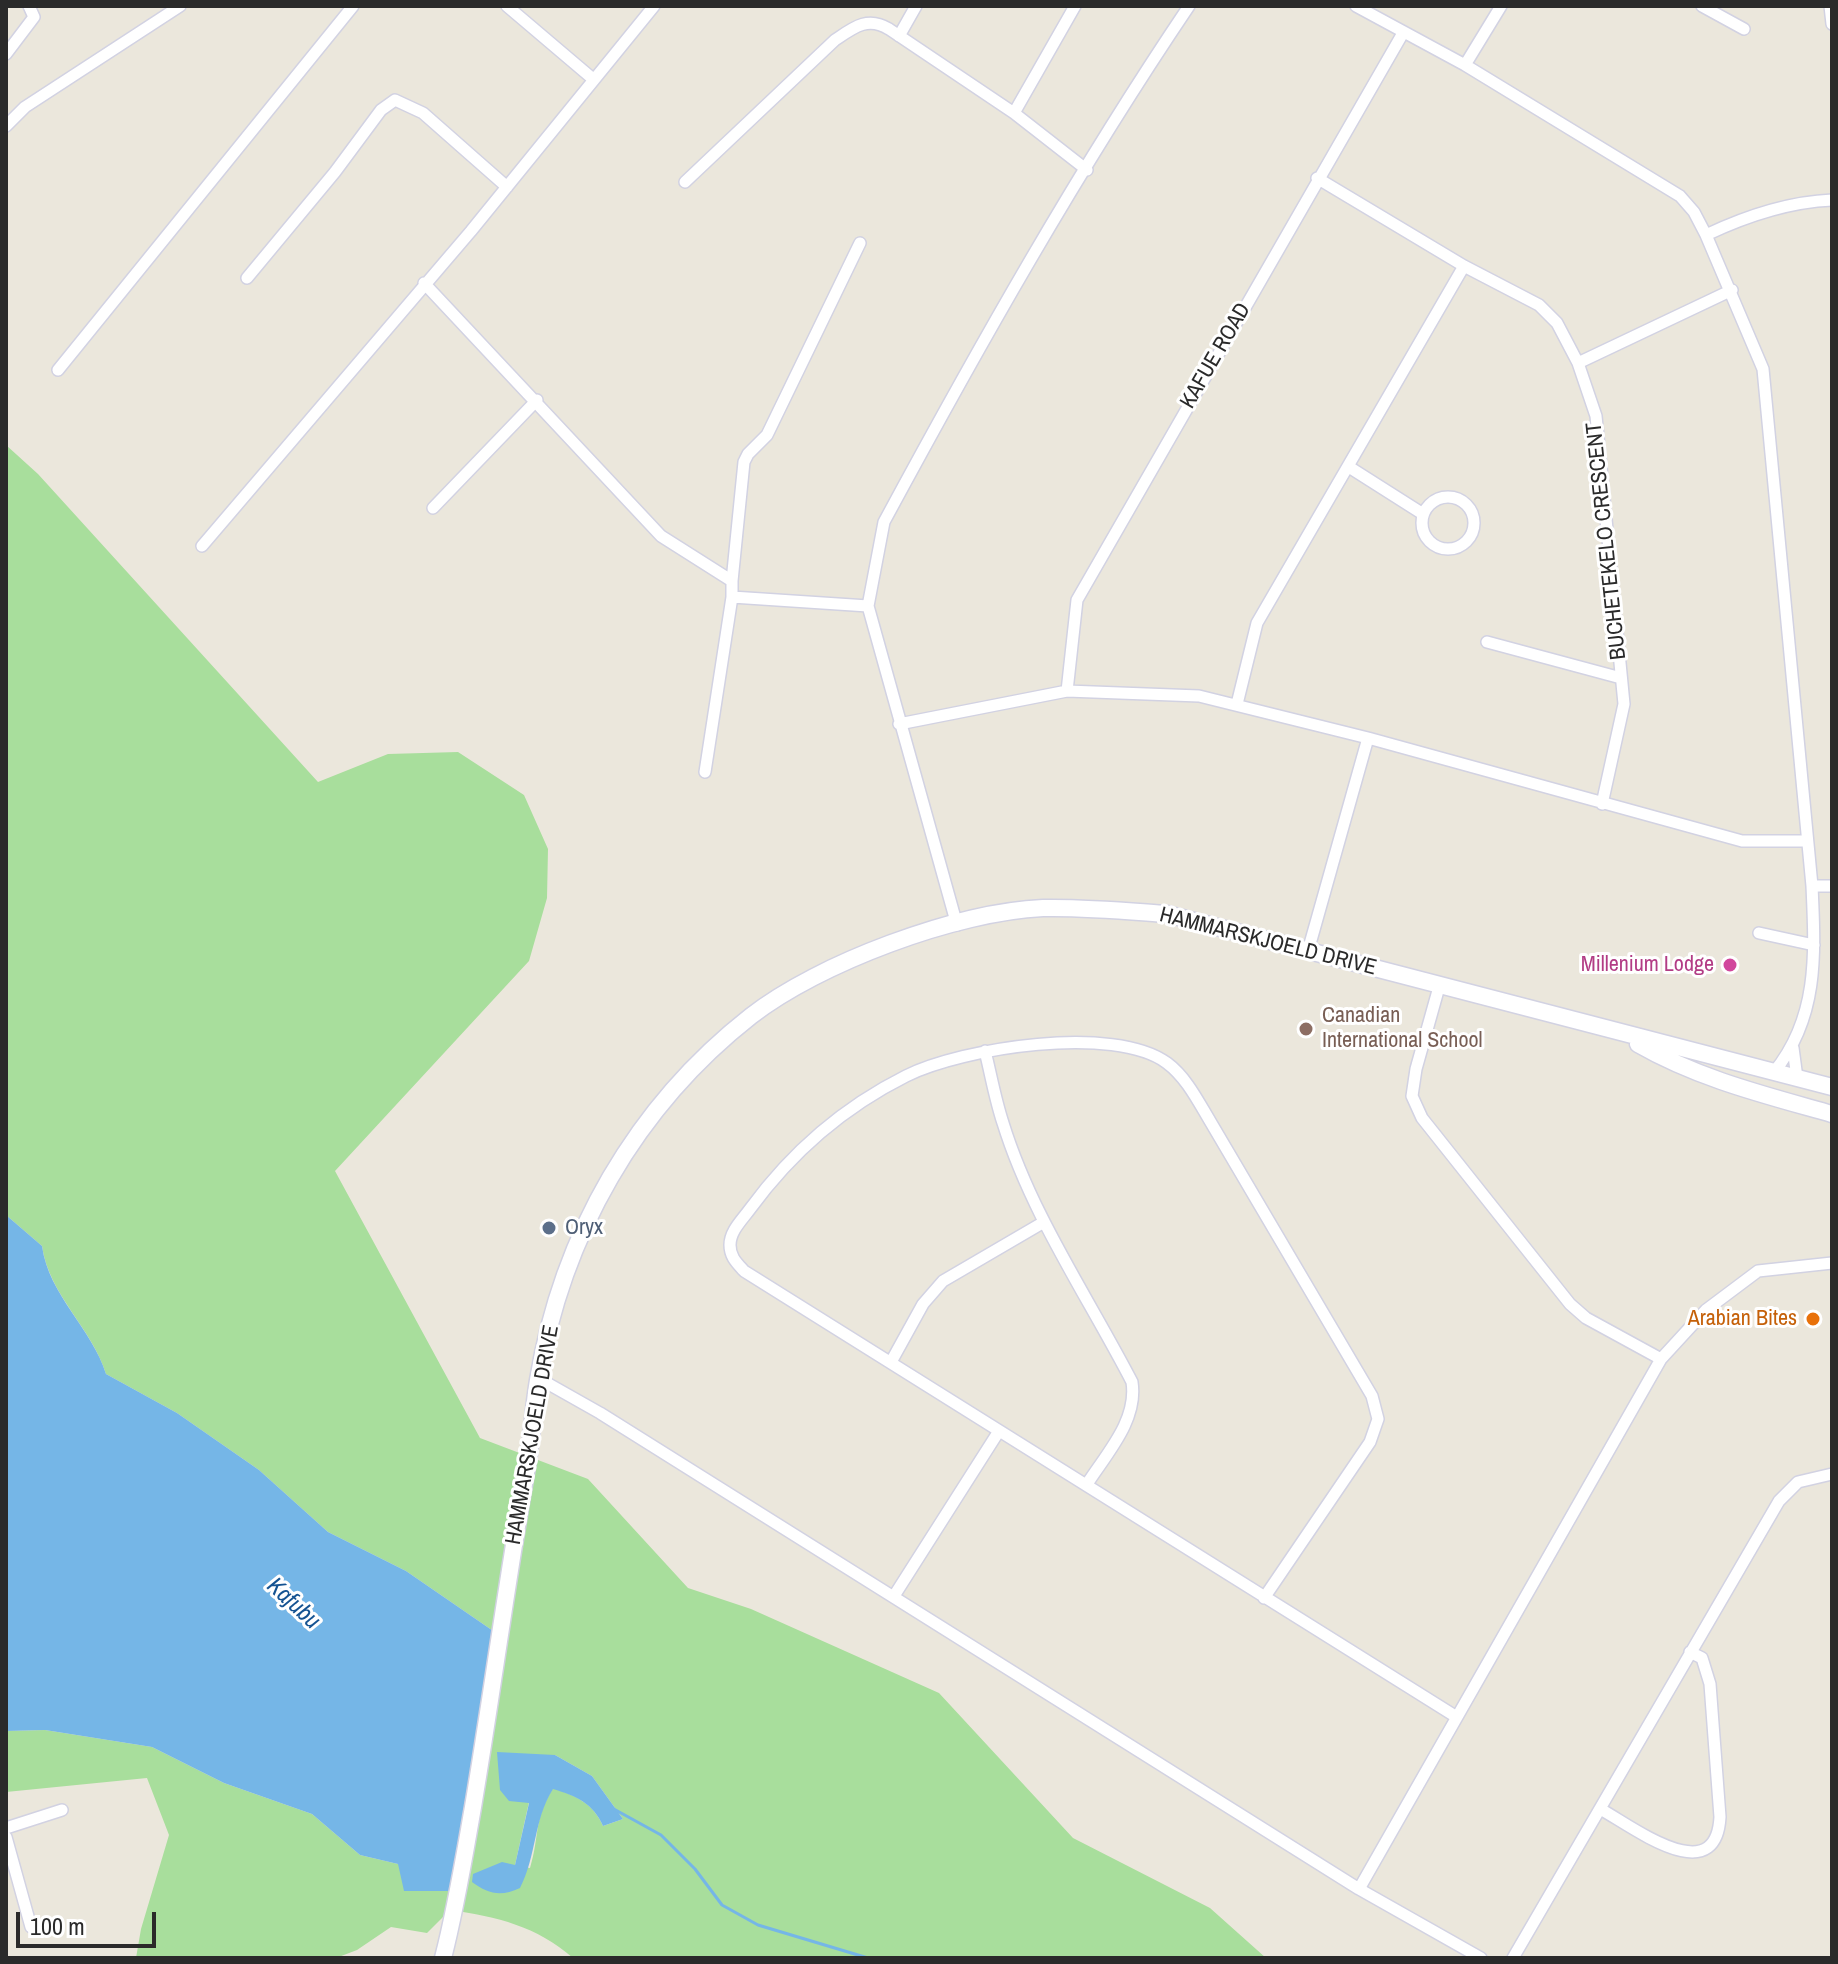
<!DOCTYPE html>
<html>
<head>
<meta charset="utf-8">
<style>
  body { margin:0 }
  #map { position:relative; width:1838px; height:1964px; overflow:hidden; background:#ebe7dc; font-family:"Archivo Narrow",sans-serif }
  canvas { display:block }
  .frame { position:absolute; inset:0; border:8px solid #2a2a2a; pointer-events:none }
  .scale { position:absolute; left:16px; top:1912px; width:140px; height:36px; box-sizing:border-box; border:4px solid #2a2a2a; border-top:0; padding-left:10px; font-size:24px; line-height:28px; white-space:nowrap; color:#2a2a2a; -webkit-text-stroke:6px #fff; paint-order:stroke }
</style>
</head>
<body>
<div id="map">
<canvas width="1838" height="1964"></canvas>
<div class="frame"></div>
<div class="scale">100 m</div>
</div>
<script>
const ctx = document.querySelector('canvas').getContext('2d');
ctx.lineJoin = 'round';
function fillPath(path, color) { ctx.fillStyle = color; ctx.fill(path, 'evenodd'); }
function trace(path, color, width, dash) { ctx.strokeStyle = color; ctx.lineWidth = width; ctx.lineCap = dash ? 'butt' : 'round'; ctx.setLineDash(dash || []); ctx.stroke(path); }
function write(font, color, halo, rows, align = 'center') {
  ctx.font = font + ' "Archivo Narrow",sans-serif'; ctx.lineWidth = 6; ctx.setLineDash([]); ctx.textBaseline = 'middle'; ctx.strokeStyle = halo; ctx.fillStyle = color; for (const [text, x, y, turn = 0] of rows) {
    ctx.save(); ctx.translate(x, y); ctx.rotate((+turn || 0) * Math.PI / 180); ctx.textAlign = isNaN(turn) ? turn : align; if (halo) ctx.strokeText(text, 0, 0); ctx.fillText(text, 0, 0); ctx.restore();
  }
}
fillPath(new Path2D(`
  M6,445L38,474L318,782L388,754L458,752L524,795L548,849L547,898L529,961L335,1171L480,1438L588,1479L688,1588L751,1609L939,1693L1073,1838L1210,1908L1266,1958H573C536,1926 498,1917 450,1910L427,1933L391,1927L357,1950L336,1958H136L141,1929L169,1835L147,1778L6,1792V1731L45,1730L152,1747L224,1783L312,1814L360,1855L398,1864L499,1635L406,1571L328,1532L259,1470L177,1413L106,1374C92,1328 49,1295 42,1246L6,1215ZM555,1755L592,1776L623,1819L603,1826C593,1803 576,1796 553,1788C533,1821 540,1835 530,1868L515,1865L529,1802Z`), '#a8de9c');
fillPath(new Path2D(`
  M6,1215L42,1246C49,1296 92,1328 106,1374L177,1413L259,1470L328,1532L406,1571L499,1635L458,1891H404L398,1864L360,1855L312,1814L224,1783L152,1747L45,1730L6,1731Z
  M497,1752L555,1755L592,1776L623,1819L603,1826C593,1803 576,1796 553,1789C533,1821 537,1855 520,1888C501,1897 488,1894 472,1882L473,1874L502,1862L515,1865L529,1803L509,1801L500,1790Z`), '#75b6e7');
trace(new Path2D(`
  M612,1808L661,1835L695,1869L722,1905L758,1925L868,1958`), '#75b6e7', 3);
const street = new Path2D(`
  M507,6L593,79
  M1075,6L1014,113L1087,170
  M1356,6L1465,65L1680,196L1694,212L1706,235L1763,369L1812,886C1815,953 1819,1017 1774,1072
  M1702,6L1744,29
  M1830,6L1832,24
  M899,36L916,6
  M6,54L34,17L29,6
  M1465,65L1501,6
  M6,126L25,107L180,6
  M1317,178L1464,266L1539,305L1557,323L1578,363L1596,416L1624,704L1602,804
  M685,182L835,40C854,27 868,16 889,29L1014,113
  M1706,235C1746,216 1787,202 1832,200
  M247,278L335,172L381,110L395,100L423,113L507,187
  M424,283L661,536L732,581V597
  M1578,363L1732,290
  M58,370L353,6
  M1349,467L1423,514
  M1422 523a26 26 0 1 1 52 0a26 26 0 1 1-52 0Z
  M433,508L537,400
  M202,546L471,231L654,6
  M732,581L744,462L748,454L767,435L860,243
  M1487,642L1621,678
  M1067,691L1077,600L1403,33
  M1237,704L1257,623L1464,266
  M899,724L1067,691L1199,696L1368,738L1742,841H1807
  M705,772L732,597L868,606
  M1812,886H1832
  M957,925L868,606L884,522C979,346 1077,172 1189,6
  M1759,933L1814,945
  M1308,951L1368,738
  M1439,987L1416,1069L1412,1096L1422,1118L1570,1304L1586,1318L1661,1359
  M1793,1048L1797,1078
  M985,1051C991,1075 995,1099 1003,1123C1031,1214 1088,1297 1132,1382C1138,1420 1107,1453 1087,1484
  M891,1362L923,1304L943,1281L1044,1222
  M538,1378L600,1413L1359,1889L1481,1958
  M894,1596L999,1431
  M1264,1598L1370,1442L1378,1419L1372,1396L1210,1121C1198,1101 1186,1077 1167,1063C1114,1024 962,1048 906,1076C844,1107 791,1153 750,1209C742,1220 730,1231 730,1245C730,1257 737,1263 744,1271L1455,1716
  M1602,1810C1633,1827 1716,1891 1720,1817L1710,1684L1702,1658L1690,1652
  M6,1828L62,1810
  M6,1837L31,1927
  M1359,1889L1661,1359L1706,1310L1758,1271L1832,1263
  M1513,1958L1779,1501L1798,1482L1832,1474`);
const secondary = new Path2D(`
  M1638,1044C1699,1079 1765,1095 1832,1114
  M443,1958C456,1908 464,1858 473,1807C492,1694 507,1580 527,1467C532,1438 533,1409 538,1380C562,1235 636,1106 751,1016C819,963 956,912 1043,908C1085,907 1126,911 1167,914L1832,1087`);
trace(street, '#d2d2e2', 14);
trace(secondary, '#d2d2e2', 19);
trace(street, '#fff', 11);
trace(secondary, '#fff', 16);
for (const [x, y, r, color] of [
  [1730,965,8,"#d1479c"],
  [1306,1029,8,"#8d6e63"],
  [549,1228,8,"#5c6f8a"],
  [1813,1319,8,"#e8710a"]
]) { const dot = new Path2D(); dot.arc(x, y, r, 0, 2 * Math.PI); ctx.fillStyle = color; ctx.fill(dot); trace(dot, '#fff', 3); }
write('22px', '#2a2a2a', '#fff', [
  ["KAFUE ROAD",1216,356,-60],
  ["BUCHETEKELO CRESCENT",1607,541,-96],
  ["HAMMARSKJOELD DRIVE",1268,942,14],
  ["HAMMARSKJOELD DRIVE",533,1435,-80]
]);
write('22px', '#b23c85', '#fff', [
  ["Millenium Lodge",1714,965]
], 'right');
write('22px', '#785e54', '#fff', [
  ["Canadian",1322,1016],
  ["International School",1322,1041]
], 'left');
write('22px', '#4e5e75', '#fff', [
  ["Oryx",565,1228]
], 'left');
write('22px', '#c56008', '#fff', [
  ["Arabian Bites",1797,1319]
], 'right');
write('italic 24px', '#155392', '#fff', [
  ["Kafubu",293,1604,43]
]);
</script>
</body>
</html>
